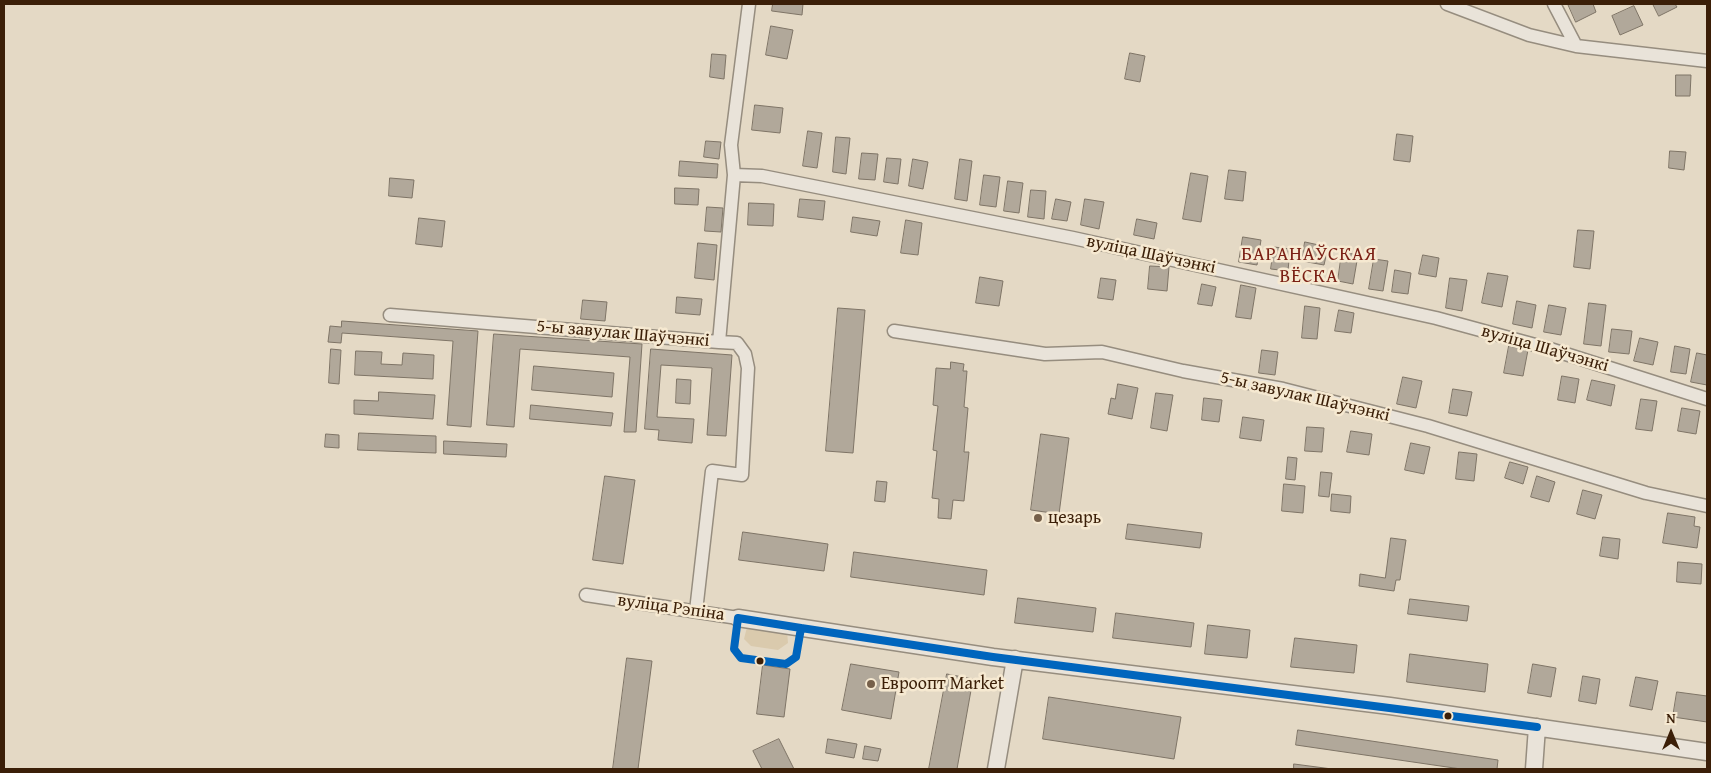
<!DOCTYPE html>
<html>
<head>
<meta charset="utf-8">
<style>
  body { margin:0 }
  #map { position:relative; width:1711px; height:773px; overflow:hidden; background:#e4d9c5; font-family:"Gentium Book Plus",serif }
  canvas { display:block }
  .frame { position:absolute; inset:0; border:5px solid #3b1f08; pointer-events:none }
  .north { position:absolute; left:1646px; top:708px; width:50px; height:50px; -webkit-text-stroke:4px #f6e9d1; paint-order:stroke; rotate:0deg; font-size:14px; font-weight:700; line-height:20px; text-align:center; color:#3b1f08 }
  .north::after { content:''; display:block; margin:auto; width:18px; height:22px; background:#3b1f08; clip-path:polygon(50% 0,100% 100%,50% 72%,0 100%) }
</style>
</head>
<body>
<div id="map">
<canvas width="1711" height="773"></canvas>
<div class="frame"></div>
<div class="north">N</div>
</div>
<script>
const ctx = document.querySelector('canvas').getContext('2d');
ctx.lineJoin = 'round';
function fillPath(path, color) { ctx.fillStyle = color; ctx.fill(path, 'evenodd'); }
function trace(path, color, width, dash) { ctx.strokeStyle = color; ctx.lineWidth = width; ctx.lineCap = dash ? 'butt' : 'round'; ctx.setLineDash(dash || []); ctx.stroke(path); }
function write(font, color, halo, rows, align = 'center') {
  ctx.font = font + ' "Gentium Book Plus",serif'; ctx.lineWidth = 5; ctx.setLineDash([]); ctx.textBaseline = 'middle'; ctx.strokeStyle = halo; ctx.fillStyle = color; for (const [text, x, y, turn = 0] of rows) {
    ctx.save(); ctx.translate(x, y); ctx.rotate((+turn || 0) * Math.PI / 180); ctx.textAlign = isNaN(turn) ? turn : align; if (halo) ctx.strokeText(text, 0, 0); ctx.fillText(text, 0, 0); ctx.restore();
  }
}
fillPath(new Path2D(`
  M747,627L787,631L788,643L778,650L751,646L744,639Z`), '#dacaad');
const building = new Path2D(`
  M773,4H803L802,15L772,11Z
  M1568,4H1593L1596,12L1576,22Z
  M1653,4H1675L1677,7L1659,16Z
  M1634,6L1643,25L1620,35L1612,16Z
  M771,26L793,30L787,59L766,55Z
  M1130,53L1145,56L1140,82L1125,79Z
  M712,54L726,55L724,79L710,77Z
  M1676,75H1691L1690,96H1676Z
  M755,105L783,108L780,133L752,130Z
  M808,131L822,133L817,168L803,166Z
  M1397,134L1413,136L1410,162L1394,160Z
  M836,137L850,138L846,174L833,172Z
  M706,141L721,142L719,159L704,157Z
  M1670,151L1686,152L1684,170L1669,168Z
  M862,153L878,154L875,180L859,179Z
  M887,158L901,159L898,184L884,182Z
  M913,159L928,162L923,189L909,186Z
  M960,159L972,161L967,201L955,199Z
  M680,161L718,164L717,178L679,176Z
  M1229,170L1246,172L1243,201L1225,199Z
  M1191,173L1208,176L1201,222L1183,219Z
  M984,175L1000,177L996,207L980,205Z
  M390,178L414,180L412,198L389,196Z
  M1008,181L1023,183L1019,213L1004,211Z
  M675,188L699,189L698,205L675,204Z
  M1031,190L1046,191L1044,219L1028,217Z
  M800,199L825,201L823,220L798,217Z
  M1056,199L1071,202L1067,221L1052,219Z
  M1085,199L1104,202L1099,229L1081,225Z
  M749,203L774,204L773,226L748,225Z
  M707,207L723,208L721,232L705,231Z
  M853,217L880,221L877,236L851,232Z
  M419,218L445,221L442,247L416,244Z
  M1137,219L1157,223L1154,239L1134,235Z
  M906,220L922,223L918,255L901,253Z
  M1578,230L1594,231L1590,269L1574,267Z
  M1243,237L1261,240L1257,265L1239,262Z
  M1305,242L1328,247L1324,265L1302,261Z
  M698,243L717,245L714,280L695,278Z
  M1274,247L1290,249L1288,271L1271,269Z
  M1342,252L1358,255L1353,284L1338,281Z
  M1423,255L1439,258L1436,277L1419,274Z
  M1374,259L1388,261L1383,291L1369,289Z
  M1150,266L1169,267L1167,291L1148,289Z
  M1395,270L1411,273L1408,294L1392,292Z
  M1488,273L1508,276L1502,307L1482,303Z
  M980,277L1003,281L999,306L976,303Z
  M1101,278L1116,280L1113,300L1098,298Z
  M1450,278L1467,280L1462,311L1446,308Z
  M1202,284L1216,287L1212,306L1198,304Z
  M1241,285L1256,288L1251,319L1236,317Z
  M677,297L702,299L700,315L676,313Z
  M583,300L607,302L605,321L581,319Z
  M1517,301L1536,305L1532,328L1513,324Z
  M1589,303L1606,305L1601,346L1584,344Z
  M1549,305L1566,308L1561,335L1544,332Z
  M1305,306L1320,308L1317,339L1302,338Z
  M838,308L865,310L853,453L826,451Z
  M1339,310L1354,313L1351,333L1335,331Z
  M342,321L478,331L471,427L447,425L453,341L342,333L341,343L328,342L330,326L341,327Z
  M1612,329L1632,331L1629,354L1609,352Z
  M494,334L642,344L636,432H624L630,357L520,349L514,427L487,425Z
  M1640,338L1658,342L1653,365L1634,361Z
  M1509,346L1528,350L1523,376L1504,373Z
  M1675,346L1690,349L1686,374L1671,372Z
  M331,349L341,350L339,384L329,383Z
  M651,349L732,355L726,436L707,435L712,368L661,365L657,417L694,419L692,443L658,440L659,430L645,429Z
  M1262,350L1278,352L1275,375L1259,373Z
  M356,351L382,352L381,364L402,365L403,353L434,355L433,379L355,375Z
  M1697,353L1707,355V385L1691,382Z
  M951,362L964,364L963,371H967L964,407L968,408L964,452H969L964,501L953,500L951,519L938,518L939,499L932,498L937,451L933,450L938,406L933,405L936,368L950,369Z
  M534,366L614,373L612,397L532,390Z
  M1562,376L1579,379L1575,403L1558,400Z
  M1403,377L1422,381L1416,408L1397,404Z
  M677,379L691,380L690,404L676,403Z
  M1592,380L1615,385L1611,406L1587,400Z
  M1118,384L1138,388L1132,419L1108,414L1111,398L1115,399Z
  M1453,389L1472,392L1467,416L1449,413Z
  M379,392L435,395L433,419L354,414V400L378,401Z
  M1156,393L1173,395L1167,431L1151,428Z
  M1204,398L1222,400L1219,422L1202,420Z
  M1641,399L1657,401L1652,431L1636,429Z
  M531,405L613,413L611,426L530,419Z
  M1682,408L1700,411L1696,434L1678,431Z
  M1243,417L1264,420L1261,441L1240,438Z
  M1307,427L1324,428L1322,452L1305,451Z
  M1351,431L1372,434L1369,455L1347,452Z
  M359,433L436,436V453L358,450Z
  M326,434L339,435V448L325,447Z
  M1041,434L1069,438L1059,514L1031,510Z
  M444,441L507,444L506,457L444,454Z
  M1411,443L1430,447L1424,474L1405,470Z
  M1459,452L1477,454L1474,481L1456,479Z
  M1288,457L1297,458L1295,480L1286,479Z
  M1510,462L1528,467L1523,484L1505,478Z
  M1321,472L1332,473L1329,497L1319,496Z
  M605,476L635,480L623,564L593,560Z
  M1537,476L1555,482L1549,502L1531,497Z
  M877,481L887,482L885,502L875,501Z
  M1284,484L1305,486L1303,513L1282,511Z
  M1583,490L1602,495L1595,519L1577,514Z
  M1332,494L1351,496L1350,513L1331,511Z
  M1668,513L1695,517L1694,526L1700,527L1697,548L1663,543Z
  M1128,524L1202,533L1200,548L1126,539Z
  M743,532L828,544L824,571L739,560Z
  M1603,537L1620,539L1618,559L1600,556Z
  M1391,538L1406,540L1400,580H1396L1394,591L1359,586L1360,574L1385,578Z
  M854,552L987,570L984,595L851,577Z
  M1678,562L1702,564L1701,584L1677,582Z
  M1018,598L1096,608L1093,632L1015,623Z
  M1410,599L1469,606L1467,621L1408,614Z
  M1116,613L1194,623L1191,647L1113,638Z
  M1208,625L1250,630L1247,658L1205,654Z
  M1295,638L1357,645L1354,673L1291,667Z
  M1410,654L1488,664L1485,692L1407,682Z
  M627,658L652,661L638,769H613Z
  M851,664L899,672L891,719L842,710Z
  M1533,664L1556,668L1551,697L1528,693Z
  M763,665L790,669L784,717L757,714Z
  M947,674L973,679L957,769H929Z
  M1583,676L1600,679L1596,704L1579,701Z
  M1636,677L1658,681L1652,710L1630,706Z
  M1677,692L1707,696V722L1673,717Z
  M1049,697L1181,717L1174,759L1043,739Z
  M1298,730L1498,760L1497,769H1461L1296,745Z
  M779,739L794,769H762L753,751Z
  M828,739L857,744L854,758L826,753Z
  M865,746L881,749L878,761L863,759Z
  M1294,764L1332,769H1294Z`);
fillPath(building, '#b1a89a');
trace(building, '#7e7466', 1);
const minor = new Path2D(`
  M1447,4L1529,35L1576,46
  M1554,4L1576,46L1707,61
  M734,175L762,176L1073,238L1436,318L1550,349L1707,399
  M390,315L719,342L734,175L731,145L749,4
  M894,331L1045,354L1102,352L1183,371L1283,389L1428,426L1646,493L1707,506
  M586,595L738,618
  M696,611L712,471L742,475L748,368L745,354L737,343L719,342`);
const tertiary = new Path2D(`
  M738,618L993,657L1390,706L1707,752
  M996,769L1015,659
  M1534,769L1537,727`);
trace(minor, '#968d7f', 15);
trace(tertiary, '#968d7f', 19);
trace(minor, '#e9e3d9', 12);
trace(tertiary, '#e9e3d9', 16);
trace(new Path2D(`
  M738,618L801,628L796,657L786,664L741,658L734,649Z
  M801,628L993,657L1537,727`), '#0065bd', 8);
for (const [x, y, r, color] of [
  [1038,518,5,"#76604a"],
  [760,661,4.5,"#3b1f08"],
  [871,684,5,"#76604a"],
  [1448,716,4.5,"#3b1f08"]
]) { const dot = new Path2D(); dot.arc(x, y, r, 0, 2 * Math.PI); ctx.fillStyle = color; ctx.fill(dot); trace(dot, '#f6e9d1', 2); }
write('18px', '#3b1f08', '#f6e9d1', [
  ["вуліца Шаўчэнкі",1151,255,12],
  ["5-ы завулак Шаўчэнкі",623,334,5],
  ["вуліца Шаўчэнкі",1545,349,16],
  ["5-ы завулак Шаўчэнкі",1305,397,13],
  ["вуліца Рэпіна",671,608,8]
]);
write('18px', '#3b1f08', '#f6e9d1', [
  ["цезарь",1048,518],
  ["Евроопт Market",881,684]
], 'left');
ctx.letterSpacing = '1px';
write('19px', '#7a1f14', '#f6e9d1', [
  ["БАРАНАЎСКАЯ",1309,255],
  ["ВЁСКА",1309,277]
]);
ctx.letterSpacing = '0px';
</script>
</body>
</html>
